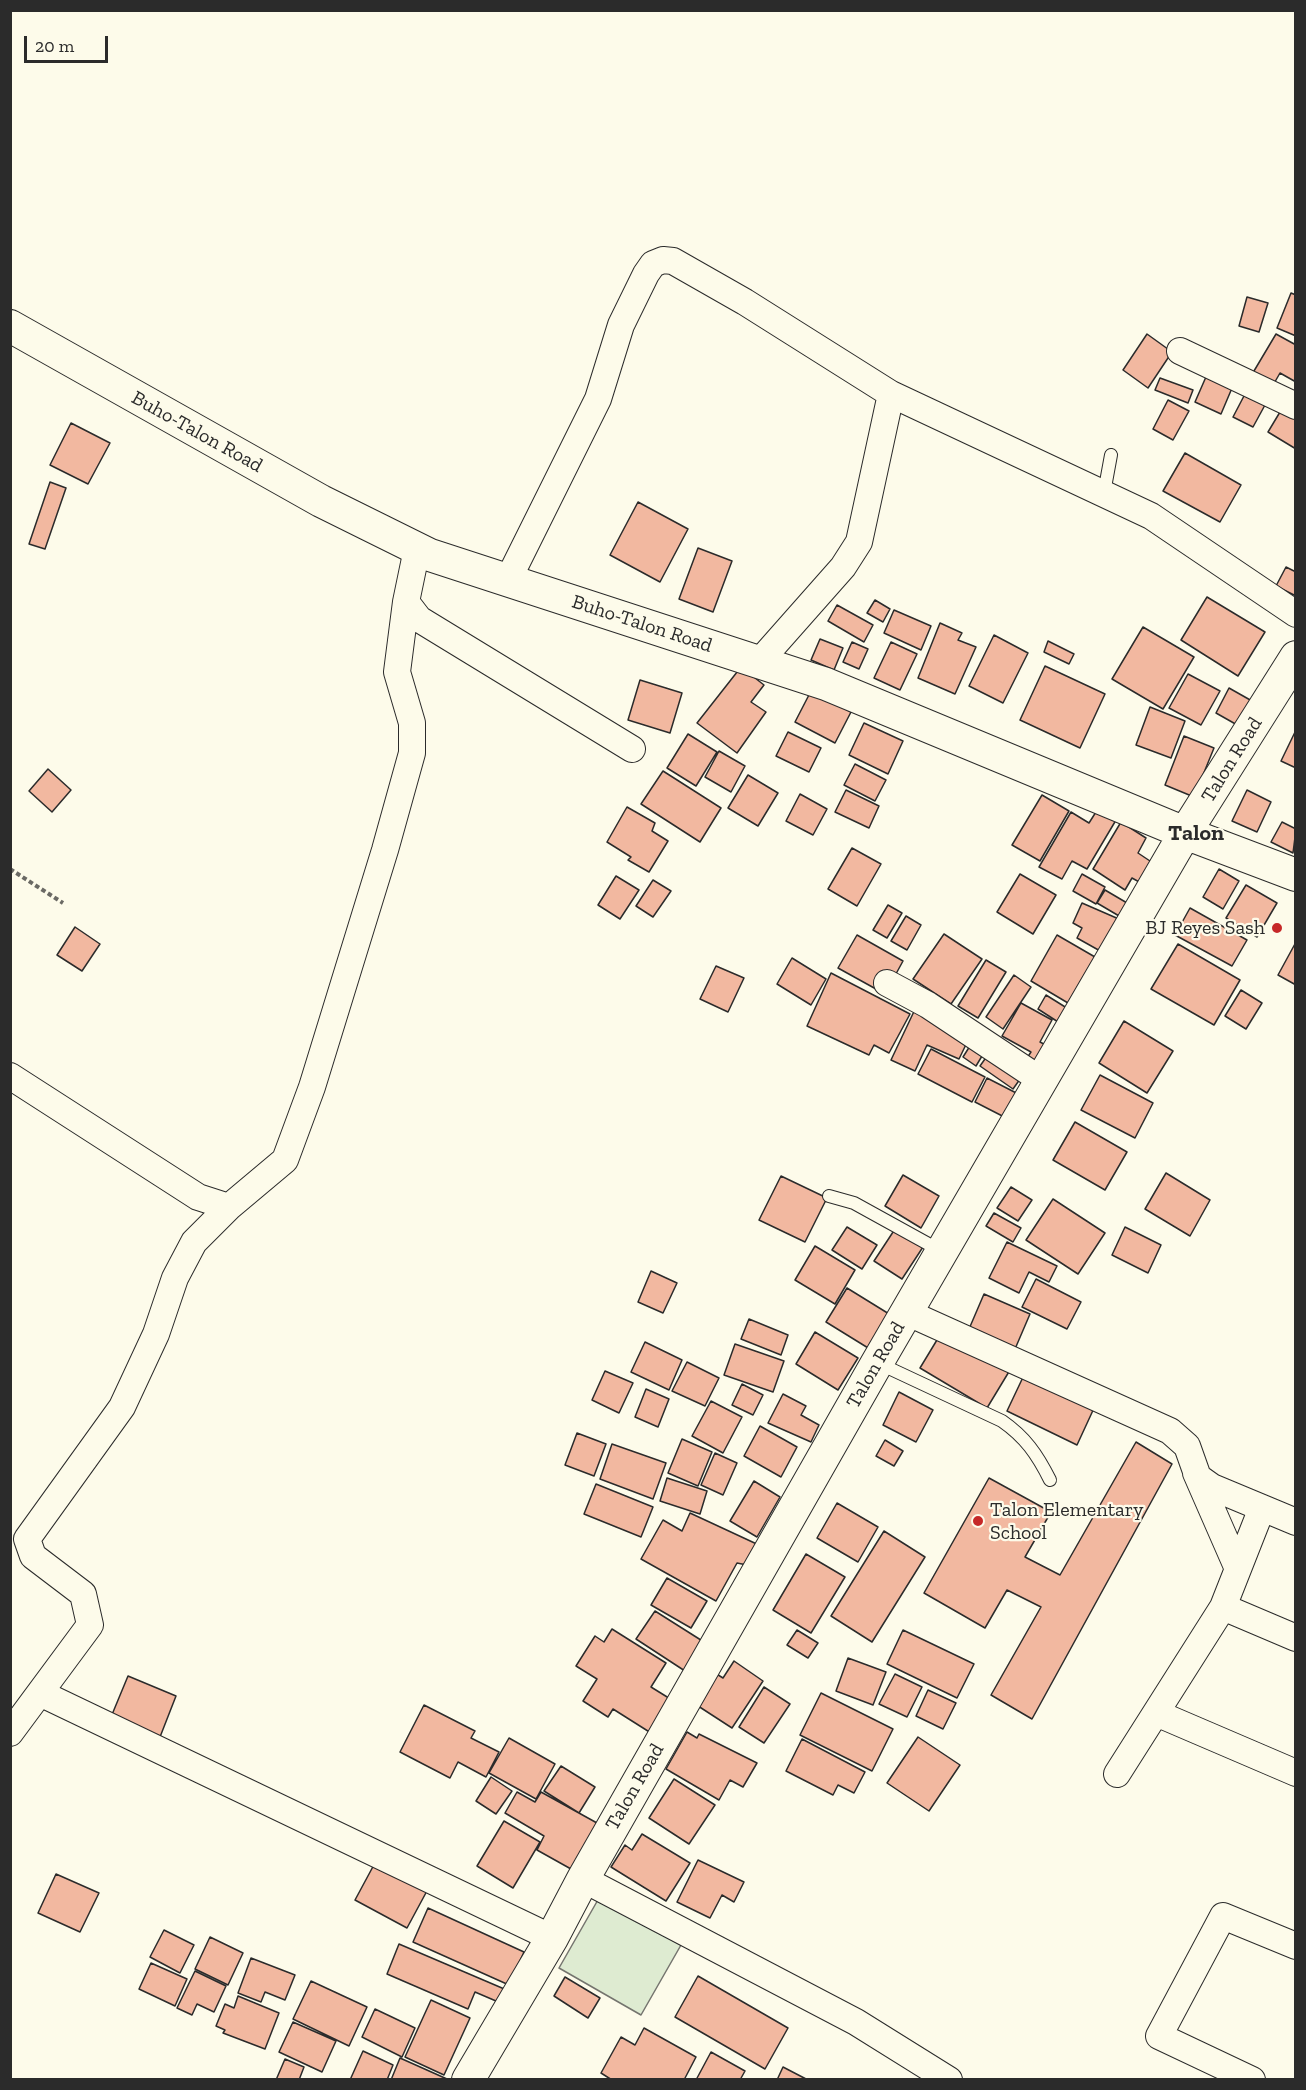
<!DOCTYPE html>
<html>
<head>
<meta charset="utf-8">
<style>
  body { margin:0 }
  #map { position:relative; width:1306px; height:2090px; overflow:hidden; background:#fdfbea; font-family:"Zilla Slab",serif }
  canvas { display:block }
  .frame { position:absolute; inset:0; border:12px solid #2b2b2b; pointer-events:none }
  .scale { position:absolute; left:24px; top:36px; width:84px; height:27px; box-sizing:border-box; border:3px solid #2b2b2b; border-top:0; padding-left:8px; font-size:18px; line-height:21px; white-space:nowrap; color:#2b2b2b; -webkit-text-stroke:4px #fdfbea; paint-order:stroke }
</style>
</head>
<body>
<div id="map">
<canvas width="1306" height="2090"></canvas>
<div class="frame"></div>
<div class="scale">20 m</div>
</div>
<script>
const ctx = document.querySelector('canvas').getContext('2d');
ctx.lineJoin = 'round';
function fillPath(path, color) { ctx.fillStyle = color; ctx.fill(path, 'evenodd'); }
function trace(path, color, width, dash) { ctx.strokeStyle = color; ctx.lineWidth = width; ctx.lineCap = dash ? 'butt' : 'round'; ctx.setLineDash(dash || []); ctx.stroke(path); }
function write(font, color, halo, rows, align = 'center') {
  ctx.font = font + ' "Zilla Slab",serif'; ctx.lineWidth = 4.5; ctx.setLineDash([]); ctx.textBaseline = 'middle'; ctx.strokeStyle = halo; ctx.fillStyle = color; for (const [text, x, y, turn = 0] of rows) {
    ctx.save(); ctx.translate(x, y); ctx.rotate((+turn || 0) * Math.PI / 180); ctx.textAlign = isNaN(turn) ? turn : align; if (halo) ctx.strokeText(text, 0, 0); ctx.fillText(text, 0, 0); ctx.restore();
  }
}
const green = new Path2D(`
  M599,1898L681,1945L641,2015L559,1968Z`);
fillPath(green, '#deebd1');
trace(green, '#74746e', 1.5);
const building = new Path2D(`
  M1291,293L1296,295V336L1277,328Z
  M1247,297L1268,303L1259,332L1239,326Z
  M1147,334L1172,352L1148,388L1123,370Z
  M1276,334L1296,345V382L1280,373L1272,387L1251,376Z
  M1209,370L1235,381L1221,414L1195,402Z
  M1160,378L1193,390L1188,403L1155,390Z
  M1245,394L1265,405L1253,427L1233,417Z
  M1168,400L1189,411L1173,440L1153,429Z
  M1286,402L1296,408V449L1268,432Z
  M71,423L110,443L88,484L50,465Z
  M1185,453L1241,485L1220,522L1163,491Z
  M50,482L66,488L45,549L29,544Z
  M638,502L688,529L660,582L610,555Z
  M698,548L732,561L713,612L679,599Z
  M1286,567L1296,572V596L1276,586Z
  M1207,597L1265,632L1238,676L1181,640Z
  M875,600L890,609L883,622L867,613Z
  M837,605L873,625L864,642L828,621Z
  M894,610L931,626L921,650L884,633Z
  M940,623L962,633L958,640L976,647L955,694L918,678Z
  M1143,627L1194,657L1163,709L1112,679Z
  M994,635L1028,653L1003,703L969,686Z
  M820,639L843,648L834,670L811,660Z
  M1048,641L1074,654L1069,664L1044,652Z
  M852,642L868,649L859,669L843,662Z
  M891,642L917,654L900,690L874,678Z
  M1045,666L1105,694L1080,748L1020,720Z
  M741,667L764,685L751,702L766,712L737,753L697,723Z
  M1188,674L1220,691L1201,725L1169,708Z
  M640,680L682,693L670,733L628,720Z
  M1229,688L1252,701L1239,726L1216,713Z
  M811,691L851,712L835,743L795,722Z
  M1150,707L1185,721L1171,758L1136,745Z
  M864,723L903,741L888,774L849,755Z
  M1296,730V768L1281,761Z
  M788,732L821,748L809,772L776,756Z
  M688,734L717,752L696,786L667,768Z
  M1184,736L1214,748L1194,797L1165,785Z
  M719,751L745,766L731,792L705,777Z
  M855,764L886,780L875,801L844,785Z
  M48,769L71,790L52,812L29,791Z
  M663,771L721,808L700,842L641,804Z
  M748,775L778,793L758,826L728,808Z
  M846,790L879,806L869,828L835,812Z
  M1247,790L1271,802L1257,832L1232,821Z
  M800,794L827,809L813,835L786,821Z
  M1042,795L1069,811L1040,861L1012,845Z
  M1101,804L1119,815L1087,869L1072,861L1062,879L1039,867L1071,812L1089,823Z
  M627,807L655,823L652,831L668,841L649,872L628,860L631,857L607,842Z
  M1121,822L1146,838L1138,853L1153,863L1141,883L1132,878L1125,890L1093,869Z
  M1282,822L1296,829L1293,853L1271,842Z
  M852,848L881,864L857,906L828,889Z
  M1219,869L1239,881L1223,909L1203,897Z
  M1020,874L1056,895L1033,934L997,912Z
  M1082,874L1105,887L1096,904L1073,891Z
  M616,876L639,890L620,919L598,905Z
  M653,880L671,891L653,917L636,906Z
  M1246,885L1277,903L1257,937L1226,918Z
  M1105,890L1139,910L1131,923L1097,903Z
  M1082,903L1128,923L1102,952L1077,938L1082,928L1073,923Z
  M888,905L902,913L887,938L873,930Z
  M1190,908L1247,940L1232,966L1175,935Z
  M906,916L921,925L907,950L891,941Z
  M75,927L100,944L82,971L57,955Z
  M944,934L982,959L951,1004L913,979Z
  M857,935L903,961L885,994L838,968Z
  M1057,935L1095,957L1068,1003L1031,981Z
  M1296,942V985L1278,975Z
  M1178,944L1240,980L1214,1025L1151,989Z
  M792,958L826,979L811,1005L777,984Z
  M986,960L1006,972L978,1018L958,1006Z
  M716,966L744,978L728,1012L700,999Z
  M831,973L910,1014L889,1053L874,1045L869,1055L807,1026Z
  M1014,975L1031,987L1003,1029L986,1017Z
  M1241,990L1262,1003L1246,1029L1225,1016Z
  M1046,995L1078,1015L1069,1029L1038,1009Z
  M918,1003L973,1030L959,1059L927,1045L915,1071L891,1060Z
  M1021,1003L1052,1020L1040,1042L1057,1051L1047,1069L1027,1058L1031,1052L1002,1036Z
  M1124,1021L1173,1051L1147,1093L1099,1063Z
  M975,1038L988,1046L976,1066L963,1057Z
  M931,1049L985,1077L972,1102L918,1074Z
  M992,1049L1025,1072L1013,1089L980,1066Z
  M1100,1075L1153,1103L1135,1138L1081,1110Z
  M987,1078L1028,1099L1016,1123L975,1102Z
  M1075,1122L1127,1152L1105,1190L1053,1160Z
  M1166,1173L1210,1200L1190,1236L1145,1209Z
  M903,1175L939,1196L921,1228L885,1206Z
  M781,1176L827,1198L805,1242L759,1220Z
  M1011,1187L1032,1200L1018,1221L997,1208Z
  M1053,1199L1105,1233L1078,1274L1026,1240Z
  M994,1213L1021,1228L1013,1242L986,1226Z
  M847,1227L877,1245L862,1269L832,1250Z
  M1125,1227L1161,1245L1148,1273L1112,1255Z
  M895,1229L923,1247L902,1279L874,1261Z
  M1007,1242L1057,1266L1049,1282L1029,1272L1019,1293L989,1278Z
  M815,1246L855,1270L835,1304L795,1280Z
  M651,1271L677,1283L663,1313L638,1302Z
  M1036,1279L1081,1302L1067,1329L1022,1307Z
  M847,1288L894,1317L873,1351L826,1322Z
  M984,1294L1030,1314L1015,1349L969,1329Z
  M749,1319L788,1335L781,1355L741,1339Z
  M943,1330L1010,1370L987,1408L920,1368Z
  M815,1332L858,1358L838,1390L796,1364Z
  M645,1342L682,1360L669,1390L631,1372Z
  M735,1344L784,1361L773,1392L724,1375Z
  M687,1362L719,1378L705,1406L672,1391Z
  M605,1371L633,1383L619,1413L592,1400Z
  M1025,1373L1095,1406L1077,1445L1007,1411Z
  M742,1384L763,1395L753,1415L732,1405Z
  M646,1389L669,1399L658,1427L635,1417Z
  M899,1392L933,1410L916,1442L883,1425Z
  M783,1394L806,1406L801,1415L819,1425L811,1442L768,1423Z
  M711,1401L742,1417L723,1453L692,1436Z
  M760,1426L797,1447L781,1477L744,1456Z
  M577,1433L606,1444L594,1476L565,1465Z
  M682,1439L712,1452L698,1486L668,1473Z
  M885,1440L903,1451L894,1466L876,1456Z
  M1136,1442L1172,1464L1032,1719L991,1695L1041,1607L1007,1590L985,1628L924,1593L989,1478L1051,1512L1025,1557L1060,1575Z
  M612,1444L666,1463L653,1499L600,1479Z
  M715,1453L737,1463L723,1495L701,1485Z
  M667,1478L707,1491L700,1514L660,1501Z
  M754,1481L780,1497L757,1537L730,1521Z
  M596,1484L653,1507L641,1537L584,1514Z
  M837,1503L878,1527L858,1562L817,1538Z
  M690,1513L761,1546L752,1566L737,1563L716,1601L641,1559L663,1520L682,1531Z
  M884,1531L925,1557L872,1642L831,1616Z
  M806,1554L845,1577L811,1633L773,1610Z
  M667,1578L707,1601L691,1628L651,1605Z
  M655,1611L704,1642L685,1671L636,1639Z
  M612,1629L666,1663L651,1687L672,1700L651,1733L613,1709L608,1717L583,1701L597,1679L576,1666L595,1636L604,1642Z
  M797,1630L818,1643L808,1658L787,1645Z
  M903,1630L974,1664L957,1698L887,1664Z
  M848,1658L886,1672L873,1705L836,1691Z
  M734,1661L763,1681L732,1728L695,1704L715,1673L723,1678Z
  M895,1674L922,1687L907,1717L879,1704Z
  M128,1676L176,1696L160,1737L111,1717Z
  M764,1687L790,1704L764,1743L739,1727Z
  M928,1690L956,1703L943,1729L916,1716Z
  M821,1693L893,1729L872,1771L800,1735Z
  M424,1705L475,1731L471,1738L499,1752L486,1777L458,1762L450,1778L400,1752Z
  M687,1732L697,1738L699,1734L757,1763L743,1787L730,1780L719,1800L666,1769Z
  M918,1737L960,1765L929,1811L887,1783Z
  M509,1738L555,1764L536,1799L489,1773Z
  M802,1739L865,1772L854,1793L838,1785L833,1795L786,1771Z
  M561,1766L595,1787L579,1813L544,1791Z
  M491,1777L512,1791L496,1814L476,1801Z
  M674,1779L715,1805L689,1844L649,1818Z
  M517,1792L535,1802L541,1792L597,1823L571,1869L537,1850L544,1836L505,1813Z
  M504,1821L540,1842L513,1888L477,1866Z
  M642,1834L690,1863L666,1901L611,1867L625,1845L632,1850Z
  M698,1860L744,1882L734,1902L722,1895L710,1918L677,1902Z
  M376,1861L428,1889L407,1928L355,1900Z
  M56,1874L99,1893L80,1932L38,1913Z
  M428,1908L524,1952L509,1985L413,1942Z
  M164,1930L194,1945L180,1973L150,1957Z
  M210,1937L243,1953L228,1985L195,1969Z
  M399,1944L509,1991L503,2004L475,1992L468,2009L387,1974Z
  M251,1958L295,1975L285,2000L265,1992L261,2002L238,1993Z
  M151,1963L187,1979L175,2006L139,1989Z
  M195,1971L226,1986L214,2012L197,2004L192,2015L177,2008Z
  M698,1976L788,2028L765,2069L675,2017Z
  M565,1977L600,1998L588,2018L554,1996Z
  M311,1981L367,2007L349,2046L293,2019Z
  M238,1996L279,2013L265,2049L223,2033L225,2030L216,2026L225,2004L234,2008Z
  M431,2000L470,2018L444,2075L405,2057Z
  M375,2009L415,2028L402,2057L362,2037Z
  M293,2022L336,2041L322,2072L279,2052Z
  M644,2028L696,2057L684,2080H612L601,2073L621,2037L635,2045Z
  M363,2051L393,2065L387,2080H350Z
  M711,2052L745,2071L740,2080H696Z
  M400,2058L447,2079L446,2080H391Z
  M285,2059L304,2067L299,2080H276Z
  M783,2067L808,2080H777Z`);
fillPath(building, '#f2b8a0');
trace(building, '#2b2b2b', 1.5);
const service = new Path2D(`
  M1104,493L1111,455
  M829,1196L854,1203L941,1251
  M878,1363L1002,1421C1025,1437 1037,1454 1050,1480`);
const minor = new Path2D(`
  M1180,351L1296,406
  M891,394L1151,516L1296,614
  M417,549L406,602L419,619L632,749
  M508,580L598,399L621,325L646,274L653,264L663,260L673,261L745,302L891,394L859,542L843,567L759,662
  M887,983L928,1005L1041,1080
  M10,1076L198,1197L229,1207L285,1160L312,1087L385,850L412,753V723L397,672L406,602
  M906,1312L1170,1431L1187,1446L1198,1477L1212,1487L1296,1522
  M1196,1473L1238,1569
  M1223,1607L1296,1638
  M40,1693L552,1938
  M1156,1713L1296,1773
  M10,1733L90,1625L83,1594L33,1556L27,1539L122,1407L156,1334L175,1278L194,1242L229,1207
  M1117,1774L1223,1607L1262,1508
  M583,1879L856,2022L949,2080
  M1252,2080L1159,2036L1223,1916L1296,1946`);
const tertiary = new Path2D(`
  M10,326L321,501L430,555L826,684L1185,833L1296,875
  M468,2080L552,1938L583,1879L877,1363L1185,833L1296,657`);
trace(service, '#2b2b2b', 14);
trace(minor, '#2b2b2b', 28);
trace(tertiary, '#2b2b2b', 34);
trace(new Path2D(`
  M10,869L63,903`), '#6a6964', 4, [4.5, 3]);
trace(service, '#fdfbea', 12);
trace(minor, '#fdfbea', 26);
trace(tertiary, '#fdfbea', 32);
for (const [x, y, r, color] of [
  [1277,928,6,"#c62828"],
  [978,1521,6,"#c62828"]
]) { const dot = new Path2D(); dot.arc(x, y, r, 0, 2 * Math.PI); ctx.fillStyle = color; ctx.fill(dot); trace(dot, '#fdfbea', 2); }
write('20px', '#2b2b2b', '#fdfbea', [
  ["Buho-Talon Road",197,432,29],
  ["Buho-Talon Road",642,624,18],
  ["Talon Road",1232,760,-58],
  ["Talon Road",876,1365,-60],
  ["Talon Road",635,1787,-60]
]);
write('20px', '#2b2b2b', '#fdfbea', [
  ["BJ Reyes Sash",1265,928],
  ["Talon Elementary",990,1510,"left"],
  ["School",990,1533,"left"]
], 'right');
write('bold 22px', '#2b2b2b', '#fdfbea', [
  ["Talon",1196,834]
]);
</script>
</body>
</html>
